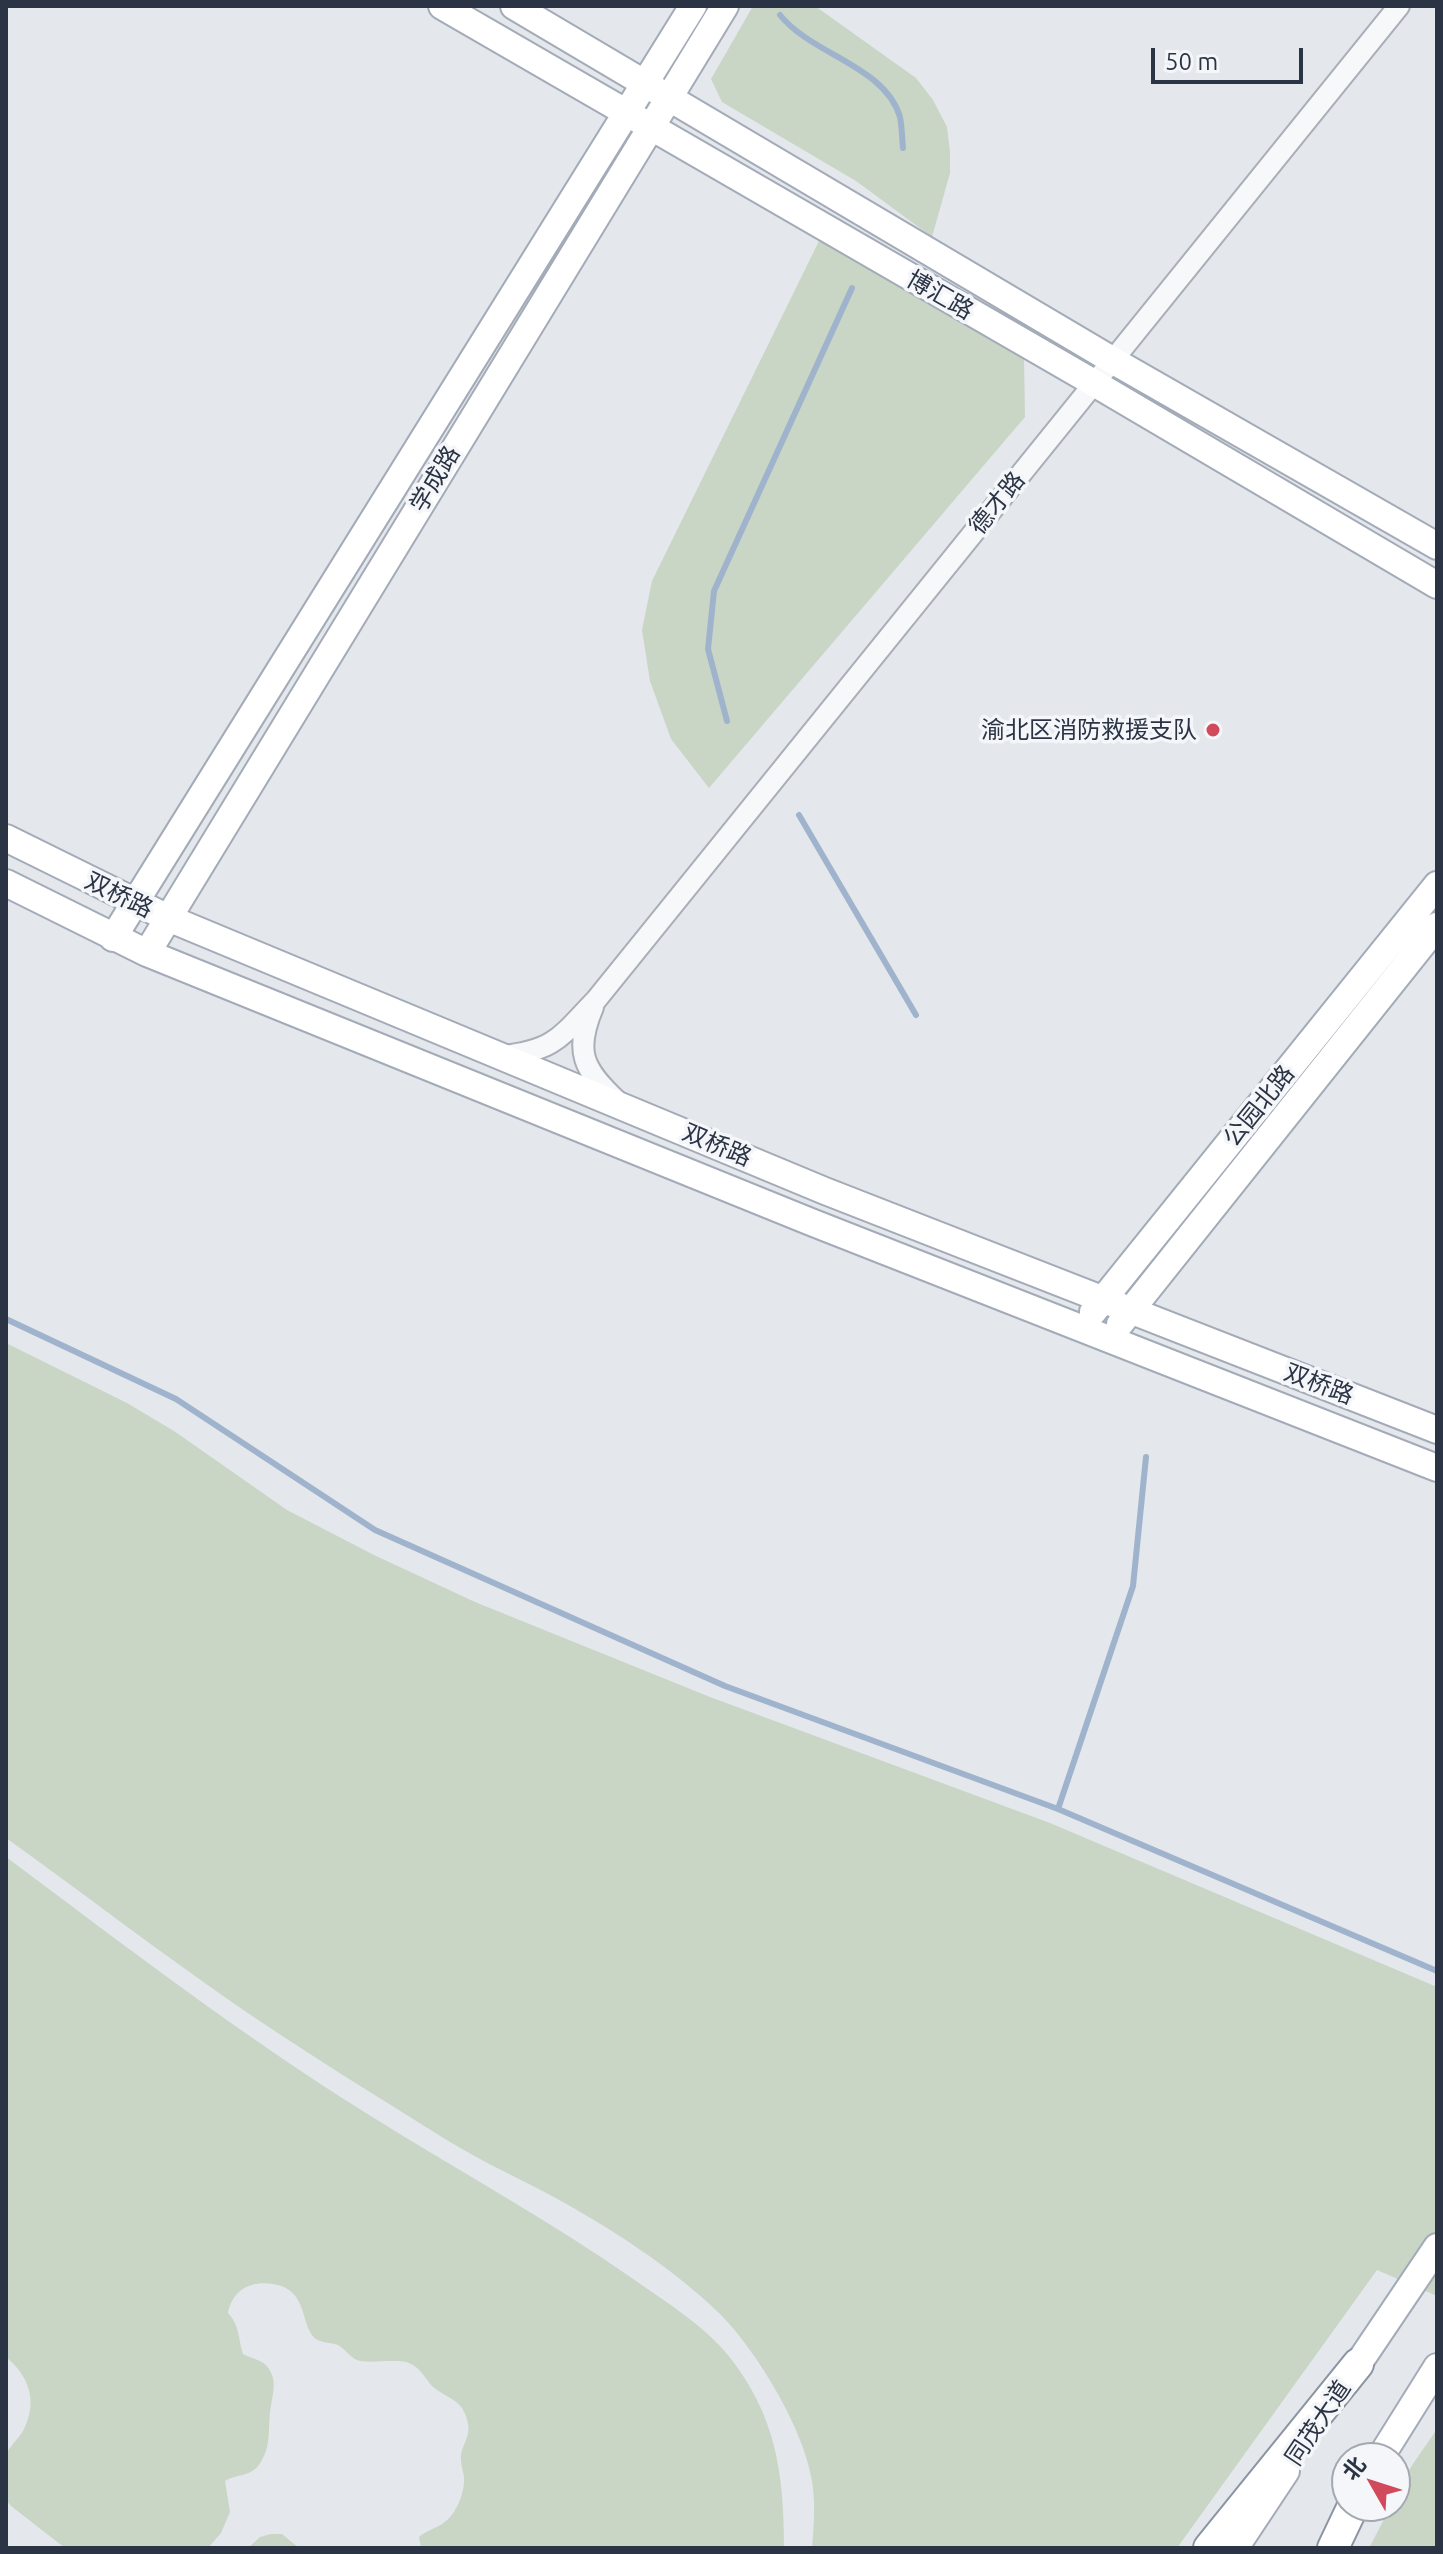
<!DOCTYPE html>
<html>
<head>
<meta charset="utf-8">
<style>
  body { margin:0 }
  #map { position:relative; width:1443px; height:2554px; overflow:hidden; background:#e4e7ec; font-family:Ubuntu,"Noto Sans SC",sans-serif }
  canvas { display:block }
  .frame { position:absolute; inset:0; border:8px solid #2b3445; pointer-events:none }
  .north { position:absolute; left:1331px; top:2442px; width:80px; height:80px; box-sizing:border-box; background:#f4f6f9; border:2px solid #a4a8b1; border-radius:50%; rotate:309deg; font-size:22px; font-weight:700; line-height:32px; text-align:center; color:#2b3445 }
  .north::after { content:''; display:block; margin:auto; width:28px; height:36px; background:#d1495b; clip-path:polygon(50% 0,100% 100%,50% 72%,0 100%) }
  .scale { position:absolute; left:1151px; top:48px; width:152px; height:36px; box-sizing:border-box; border:4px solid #2b3445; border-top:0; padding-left:10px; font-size:24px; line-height:28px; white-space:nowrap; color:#2b3445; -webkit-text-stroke:6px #f4f6f9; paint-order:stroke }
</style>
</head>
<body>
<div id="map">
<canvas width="1443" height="2554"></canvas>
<div class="frame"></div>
<div class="north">北</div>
<div class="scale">50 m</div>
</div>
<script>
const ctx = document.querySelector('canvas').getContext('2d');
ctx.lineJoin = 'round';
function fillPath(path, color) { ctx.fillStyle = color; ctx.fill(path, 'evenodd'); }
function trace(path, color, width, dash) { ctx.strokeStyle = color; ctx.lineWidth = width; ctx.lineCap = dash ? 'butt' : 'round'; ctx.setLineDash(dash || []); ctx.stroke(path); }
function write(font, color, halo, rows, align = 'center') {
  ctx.font = font + ' Ubuntu,"Noto Sans SC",sans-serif'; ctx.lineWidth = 7; ctx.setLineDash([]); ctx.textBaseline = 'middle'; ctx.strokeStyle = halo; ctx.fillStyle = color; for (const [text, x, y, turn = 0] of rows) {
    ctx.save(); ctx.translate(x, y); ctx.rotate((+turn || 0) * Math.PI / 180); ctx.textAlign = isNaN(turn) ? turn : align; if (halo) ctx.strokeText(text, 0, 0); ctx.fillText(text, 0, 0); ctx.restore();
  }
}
fillPath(new Path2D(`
  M753,6H815L916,78L933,100L947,127L950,152V173L932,237L856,181L722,102L711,79Z
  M820,239L1024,358L1025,417L709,788L671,739L650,681L642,630L652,581Z
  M6,1343L127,1403L174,1431L287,1510L374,1555L475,1602L710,1697L1050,1823L1437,1987V2296L1377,2270L1177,2548H812C814,2525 816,2499 811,2476C802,2426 756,2350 720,2314C672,2267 610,2228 552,2196C518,2178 483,2162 450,2142C378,2097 306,2053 236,2005C158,1951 83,1893 6,1838Z
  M6,1857C124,1945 241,2035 366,2113C457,2170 551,2221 639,2283C669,2304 704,2326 728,2355C776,2415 784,2473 784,2548H421L419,2537C427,2530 438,2528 446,2521C457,2512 465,2492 464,2477C463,2471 461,2465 461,2459C460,2447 471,2437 468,2424C464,2398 446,2399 432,2386C424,2377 420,2366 406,2362C394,2359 366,2364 357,2360C350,2357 345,2349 338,2345C332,2343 326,2343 320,2341C298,2332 312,2290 273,2284C251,2280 232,2290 228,2313C240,2326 238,2338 243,2354C252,2359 264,2360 269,2369C277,2382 273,2392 271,2406C267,2427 273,2447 258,2466C249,2477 236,2474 225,2481L230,2512L221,2533L208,2548H65L11,2506L6,2500C6,2489 3,2465 6,2455C9,2446 20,2438 24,2429C38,2401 29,2376 6,2357Z
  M1437,2429V2548H1369L1391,2506H1395C1395,2484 1425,2448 1437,2429Z
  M271,2534H282L299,2548H248L260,2537Z`), '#c9d6c5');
trace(new Path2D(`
  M780,15C812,55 885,66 900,117C902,127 902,138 903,148
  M727,721L708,649L714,591L852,288
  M799,815L916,1015
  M6,1319L176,1399L375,1530L725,1686L1058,1809L1437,1971
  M1058,1809L1133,1586L1146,1457`), '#9fb4cc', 6);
const minor = new Path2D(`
  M593,1007C574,1052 583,1069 617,1101
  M503,1056C556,1050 561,1036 596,1000L1399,6`);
const major = new Path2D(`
  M442,6L1094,383L1437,585
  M514,6L1112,360L1437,546
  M6,838L168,918L825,1191L1437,1430
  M6,883L147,953L811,1222L1437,1468
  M113,938L693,6
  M147,953L725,6
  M1093,1312L1437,885
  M1120,1324L1437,926
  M1346,2382L1437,2247
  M1380,2458L1437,2367
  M1235,2548L1286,2471`);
const highway = new Path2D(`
  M1209,2548L1358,2364
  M1333,2548L1353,2506`);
trace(minor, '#a9aeb7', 24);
trace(major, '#a3abb8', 30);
trace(highway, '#8b94a3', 34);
trace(minor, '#f7f8fa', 20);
trace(major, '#fff', 26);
trace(highway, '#fff', 30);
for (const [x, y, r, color] of [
  [1213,730,8,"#d1495b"]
]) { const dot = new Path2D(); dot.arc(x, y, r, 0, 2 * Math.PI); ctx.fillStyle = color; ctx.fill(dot); trace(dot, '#f4f6f9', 3); }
write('24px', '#2b3445', '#f4f6f9', [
  ["博汇路",940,295,30],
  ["学成路",435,479,-59],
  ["德才路",997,503,-51],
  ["双桥路",119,895,26],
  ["公园北路",1259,1106,-51],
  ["双桥路",717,1145,23],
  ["双桥路",1319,1384,21],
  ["同茂大道",1318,2423,-56]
]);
write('24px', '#2b3445', '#f4f6f9', [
  ["渝北区消防救援支队",1197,730]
], 'right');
</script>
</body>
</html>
